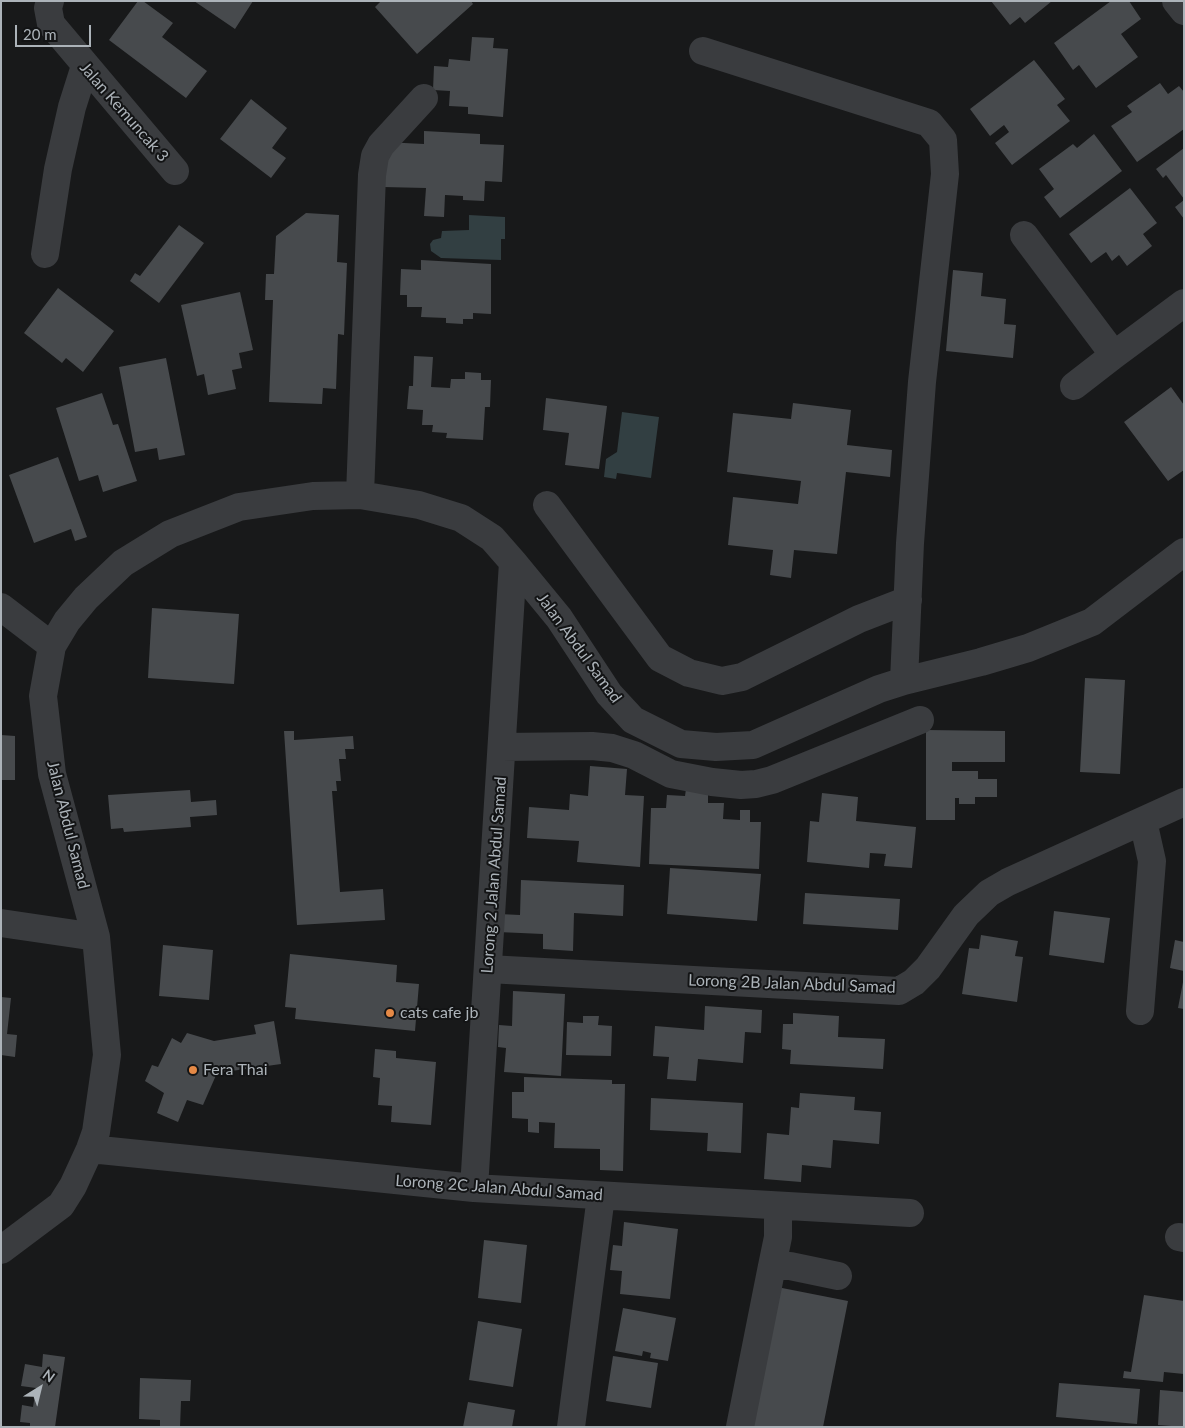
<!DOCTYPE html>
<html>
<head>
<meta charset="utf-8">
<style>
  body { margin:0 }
  #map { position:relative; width:1185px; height:1428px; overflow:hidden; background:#18191a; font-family:Lato,sans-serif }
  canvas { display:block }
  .frame { position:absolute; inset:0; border:2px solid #acb3b9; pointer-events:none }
  .north { position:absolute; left:15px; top:1363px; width:50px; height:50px; -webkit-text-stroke:4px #131415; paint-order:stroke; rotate:36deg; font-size:14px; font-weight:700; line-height:20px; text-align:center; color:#acb3b9 }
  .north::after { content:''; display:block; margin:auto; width:18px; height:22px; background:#acb3b9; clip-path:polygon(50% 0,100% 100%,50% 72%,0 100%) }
  .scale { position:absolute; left:15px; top:25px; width:76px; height:22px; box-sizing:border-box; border:2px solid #acb3b9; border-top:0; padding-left:6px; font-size:15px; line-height:18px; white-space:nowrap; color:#acb3b9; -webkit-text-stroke:4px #131415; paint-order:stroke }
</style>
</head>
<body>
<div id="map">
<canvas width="1185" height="1428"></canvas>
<div class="frame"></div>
<div class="north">N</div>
<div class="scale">20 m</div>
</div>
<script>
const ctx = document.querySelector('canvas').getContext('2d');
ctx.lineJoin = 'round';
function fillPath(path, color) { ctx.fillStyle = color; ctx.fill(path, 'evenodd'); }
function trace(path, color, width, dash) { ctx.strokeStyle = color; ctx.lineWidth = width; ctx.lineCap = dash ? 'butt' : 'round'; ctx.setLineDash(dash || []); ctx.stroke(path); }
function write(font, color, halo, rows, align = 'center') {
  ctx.font = font + ' Lato,sans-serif'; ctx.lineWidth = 4; ctx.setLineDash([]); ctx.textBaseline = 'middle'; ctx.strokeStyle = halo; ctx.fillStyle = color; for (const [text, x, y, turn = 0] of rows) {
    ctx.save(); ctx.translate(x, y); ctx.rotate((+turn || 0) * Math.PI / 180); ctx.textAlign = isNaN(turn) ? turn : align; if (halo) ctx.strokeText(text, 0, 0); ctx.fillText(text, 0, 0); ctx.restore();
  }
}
fillPath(new Path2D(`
  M469,215L505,217V239H501V260L441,258L431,251L430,244L433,240L441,238L442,231L469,230Z
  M622,412L659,417L651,478L617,473L616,479L604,477L606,459L617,452Z`), '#323f42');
fillPath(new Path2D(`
  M138,1H143L173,23L162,37L207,71L186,98L109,40Z
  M194,1H253L235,29Z
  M381,1H471L473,4L417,54L375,7Z
  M991,1H1052L1025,23L1020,17L1010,25Z
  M1111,1H1129L1141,19L1121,34L1138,57L1096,88L1079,65L1073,70L1054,43Z
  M472,37L494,38L493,48L508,49L503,117L468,114V107L449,106L450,91L433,90L434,66L448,67L449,59L470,61Z
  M1034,60L1065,99L1057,105L1070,121L1012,165L995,143L1009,132L1004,125L990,136L970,109Z
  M1160,83L1168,94L1179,86L1184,92V129L1137,162L1111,126L1132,112L1127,106Z
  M251,99L287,128L272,148L286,158L271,178L220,139Z
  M424,131L480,134V144L504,145L502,182L485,181L484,201L463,200V196L445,195L444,217L424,216L426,188L383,187L384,142L424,144Z
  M1094,134L1122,171L1060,218L1044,197L1054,189L1039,169L1073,144L1077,148Z
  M1184,148V199L1166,175L1163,178L1156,169Z
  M1130,188L1157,223L1143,234L1152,246L1127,266L1119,255L1112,261L1106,252L1091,263L1069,234Z
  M1184,200V219L1175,207Z
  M306,213L339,215L337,262L347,263L344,335L338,334L336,389L323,388L322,404L269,402L273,300H265L266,274H274L276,236Z
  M179,225L204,243L159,303L130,281L135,273L140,276Z
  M421,260L491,264V314L473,313V319H463V324L446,323V318L421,317L422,307H407V295H400L401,269L421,270Z
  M953,270L983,273L981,296L1006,299L1004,324L1016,325L1013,358L946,351Z
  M58,288L114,331L83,372L66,358L62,363L24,333Z
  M240,292L253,350L239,353L242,368L232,370L236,389L208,395L204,374L197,376L181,305Z
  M414,356L433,357L431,387L450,388L451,379H465V372L481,373V380H491L490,407H485L483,440L446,438L447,433L432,432L433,425H422L423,410L407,409L409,386H413Z
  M166,358L185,455L159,460L157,448L135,452L119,367Z
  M1171,387L1184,405V470L1168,481L1124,422Z
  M102,393L113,425L118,424L137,481L103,492L98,475L79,481L56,408Z
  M546,398L607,406L599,469L565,465L569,433L543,430Z
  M793,403L851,410L847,445L892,450L890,477L846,472L837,554L794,550L791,578L770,575L773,550L728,545L733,497L798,504L801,481L727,472L733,413L791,419Z
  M58,457L87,537L75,541L71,529L34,543L9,475Z
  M152,608L239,614L234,684L148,678Z
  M1085,678L1125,680L1120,774L1080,772Z
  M926,730L1005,731V762H952V771H978V779H997V797H975V804H959V798H955V820H926Z
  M284,731H294V740L353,736L354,749H345L346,759H339L341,781H336L337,791H332L340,892L383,889L385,920L297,925Z
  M1,735L15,736V780H1Z
  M590,766L627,769L625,795L644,796L640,867L577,862L579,841L527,838L529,807L569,810L570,794L588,796Z
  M686,789L708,790V803H724L723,819L740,820V810H750V822H761L759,869L649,864L651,808H666L667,795L685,796Z
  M190,790L191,802L216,800L217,815L190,817L191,827L124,832L123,828L111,829L108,795Z
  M822,793L858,797L856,821L916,827L912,868L884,866L886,854L870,853L869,868L807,862L810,821L819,822Z
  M670,868L761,874L757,921L667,914Z
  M521,880L624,885L623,916L574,913L573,951L543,949V934L498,932L499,914L520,915Z
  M805,893L900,899L898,930L803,924Z
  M1054,911L1110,918L1104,963L1049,955Z
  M981,935L1018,941L1015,956L1023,957L1017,1002L962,994L969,948L979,949Z
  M1175,940L1184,942V971L1170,968Z
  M163,945L213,950L209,1000L159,996Z
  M290,954L397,965L396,982L419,984L415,1031L295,1019L296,1008L285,1007Z
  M1183,982H1184V1009L1178,1008Z
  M513,991L565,994L561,1076L504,1072L506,1048L498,1047L499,1025L512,1026Z
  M1,997L11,998L7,1034L17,1035L15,1057L1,1055Z
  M705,1006L762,1010L761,1033L745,1032L743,1063L698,1059L696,1081L667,1079L669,1057L653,1056L655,1026L704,1030Z
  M793,1013L839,1016L838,1037L885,1039L883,1069L790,1064L791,1050L782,1049L783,1024H793Z
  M583,1016H599L598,1025L612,1026L611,1056L566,1055L567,1022L583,1023Z
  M274,1021L281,1064L217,1073L203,1105L187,1100L178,1122L157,1113L164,1093L145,1081L152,1065L158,1067L172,1038L181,1043L187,1033L214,1041L256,1034L254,1025Z
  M375,1049L396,1051V1058L436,1062L431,1125L391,1122L392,1106L378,1105L380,1078L373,1077Z
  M524,1077L612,1080V1084H625L623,1171L600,1170V1149L554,1148L555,1123L539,1122V1133L528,1132V1119L512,1118V1092H524Z
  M800,1093L855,1097L854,1110L881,1112L879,1144L833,1140L831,1168L802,1165L801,1182L764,1179L767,1133L789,1135L791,1107L799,1108Z
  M651,1098L743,1103L741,1153L707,1151L708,1133L650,1130Z
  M624,1222L678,1229L670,1299L620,1294L622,1271L610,1270L613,1245L622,1246Z
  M484,1240L527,1245L521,1303L478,1298Z
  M777,1287L848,1301L823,1427H749Z
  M1144,1295L1184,1301V1374L1164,1372L1163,1382L1123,1378L1124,1371L1131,1372Z
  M623,1308L676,1318L668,1361L650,1358L651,1353L643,1351L642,1356L615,1351Z
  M478,1321L522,1329L513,1387L469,1380Z
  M43,1354L65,1357L55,1427H30V1423L20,1422L22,1405L33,1407L36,1388L21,1386L25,1364L42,1367Z
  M613,1356L658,1363L651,1408L606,1401Z
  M140,1378L191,1380L190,1401H181L180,1427H160V1420L139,1419Z
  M1059,1383L1140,1389L1137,1424L1056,1417Z
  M1160,1390L1184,1392V1427L1158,1425Z
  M468,1402L515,1410L512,1427H463Z`), '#474a4d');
trace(new Path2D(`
  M50,1L48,8L51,24L175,171
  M1176,1L1184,11
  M703,51L929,123L943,140L945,174L922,382L910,543L904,681
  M1024,235L1114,355
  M45,254L58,169L72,107L85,66
  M1074,386L1114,355L1184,303
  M360,495L372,175L375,156L381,145L424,98
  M547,505L660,658L689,673L722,681L742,677L859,619L908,600
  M1,607L52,646
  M502,747L592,746L612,748L634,755L671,774L712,782L741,785L756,784L772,780L920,720
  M1,923L96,937
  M488,969L899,991L914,982L928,968L966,915L989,893L1008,882L1184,802
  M1140,1011L1152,861L1143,821
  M90,1149L474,1188L910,1213
  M474,1188L513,562
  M778,1206V1237L772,1266H790L838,1276
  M1179,1237L1184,1238
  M1,1250L61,1205L73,1186L90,1149L96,1132L107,1055L96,937L52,774L43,696L52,646L67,621L86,598L123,563L170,534L239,507L313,496L360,495L419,505L461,518L492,538L513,562L559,618L609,694L633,720L681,744L716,747L753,745L879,689L904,681L981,662L1028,648L1092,622L1184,552
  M571,1427L601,1196
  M740,1427L772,1266`), '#3a3c3f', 28);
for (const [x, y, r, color] of [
  [390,1013,5,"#e58946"],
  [193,1070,5,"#e58946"]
]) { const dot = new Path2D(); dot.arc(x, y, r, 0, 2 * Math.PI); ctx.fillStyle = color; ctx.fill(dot); trace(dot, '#131415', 2); }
write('16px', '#acb3b9', '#131415', [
  ["Jalan Kemuncak 3",124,112,49],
  ["Jalan Abdul Samad",579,648,54],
  ["Jalan Abdul Samad",68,825,76],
  ["Lorong 2 Jalan Abdul Samad",494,875,-86],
  ["Lorong 2B Jalan Abdul Samad",792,984,2],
  ["Lorong 2C Jalan Abdul Samad",499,1188,4]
]);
write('16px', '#acb3b9', '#131415', [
  ["cats cafe jb",400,1013],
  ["Fera Thai",203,1070]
], 'left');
</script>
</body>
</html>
